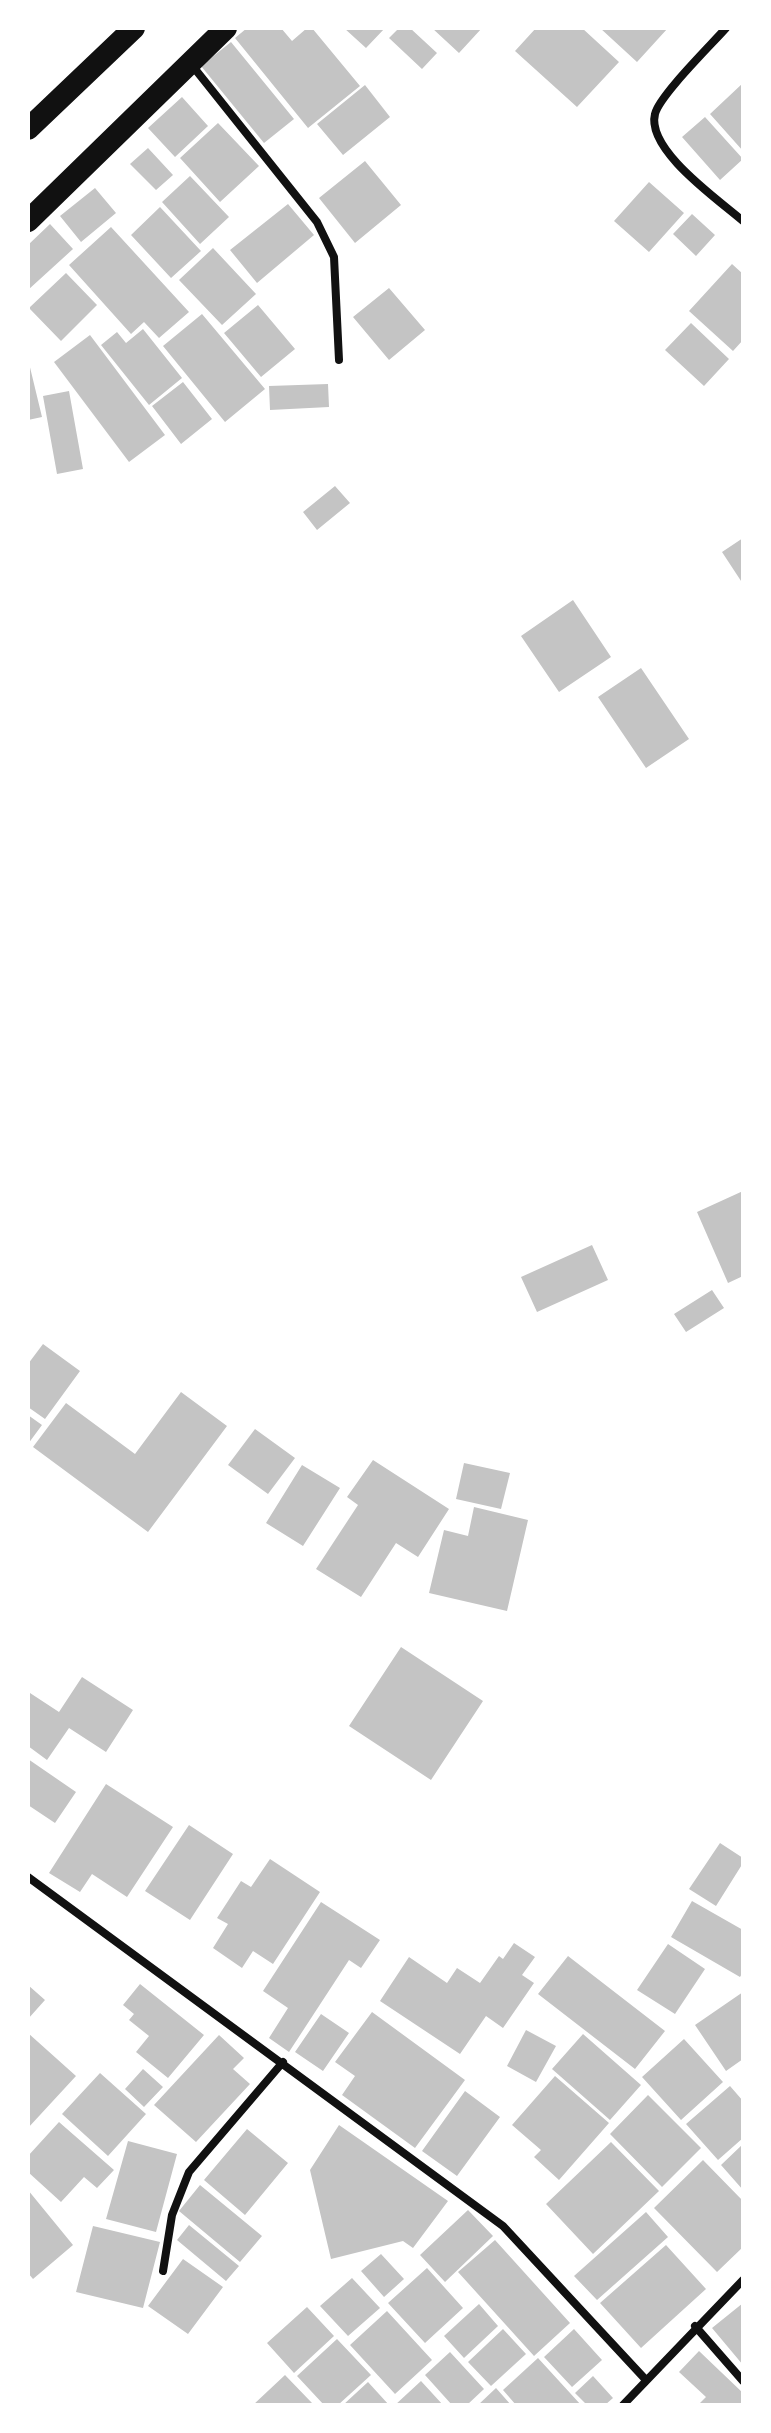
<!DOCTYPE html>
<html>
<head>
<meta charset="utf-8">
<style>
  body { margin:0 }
  #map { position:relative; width:771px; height:2433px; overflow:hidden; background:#fff; font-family:Roboto,sans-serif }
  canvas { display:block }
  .frame { position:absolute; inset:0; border:30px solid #fff; pointer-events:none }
</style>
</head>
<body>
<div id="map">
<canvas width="771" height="2433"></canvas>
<div class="frame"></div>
</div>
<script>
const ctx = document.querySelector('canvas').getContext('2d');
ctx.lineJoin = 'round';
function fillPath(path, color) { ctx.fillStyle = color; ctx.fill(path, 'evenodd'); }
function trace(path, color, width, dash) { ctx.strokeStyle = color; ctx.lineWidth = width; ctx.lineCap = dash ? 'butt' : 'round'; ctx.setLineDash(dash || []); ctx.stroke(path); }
fillPath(new Path2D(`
  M247,28H281L292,41L307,28H312L360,86L308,128L235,38Z
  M344,28H385L366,48Z
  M399,28H410L437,53L422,69L389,38Z
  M432,28H482L459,53Z
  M536,28H582L619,62L577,107L515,51Z
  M600,28H668L637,62Z
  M231,42L294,119L264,143L201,66Z
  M743,83V151L710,114Z
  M365,85L390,117L343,155L317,124Z
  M182,97L208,126L175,157L148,128Z
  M705,117L743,159L720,180L682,137Z
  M218,123L259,166L220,202L180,158Z
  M148,148L173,175L156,190L130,164Z
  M365,161L401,205L355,243L319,198Z
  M190,176L229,217L200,244L162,202Z
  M649,182L684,213L649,252L614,221Z
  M95,188L116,213L81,242L60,216Z
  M288,204L314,235L257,283L230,250Z
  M160,207L201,251L171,278L131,235Z
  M692,214L715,235L696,256L673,234Z
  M50,224L73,249L28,290V245Z
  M111,227L189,312L159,338L144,322L131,334L69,265Z
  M213,248L256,294L222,325L179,280Z
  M732,264L743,274V340L733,351L689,311Z
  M66,273L97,305L61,341L29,308Z
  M389,288L425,330L389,360L353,317Z
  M258,305L295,349L261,377L224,333Z
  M202,314L265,389L225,422L163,346Z
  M691,323L729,359L704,386L665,350Z
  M143,329L182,378L149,405L101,345L117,332L126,343Z
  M90,335L165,435L129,462L54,362Z
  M28,359L42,417L28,420Z
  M183,382L212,419L181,444L152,406Z
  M328,384L329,407L270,410L269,386Z
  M69,391L83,469L57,474L43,396Z
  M335,486L350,503L317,530L303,512Z
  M743,538V584L722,552Z
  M573,600L611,657L559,692L521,636Z
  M641,668L689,739L646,768L598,697Z
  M743,1191V1276L728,1283L697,1212Z
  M592,1245L608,1280L537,1312L521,1277Z
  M712,1290L724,1308L686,1332L674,1314Z
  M43,1344L80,1371L45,1419L28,1407V1364Z
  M181,1392L227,1426L148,1532L33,1447L66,1403L135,1454Z
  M28,1415L42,1425L28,1444Z
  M255,1429L295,1458L268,1494L228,1465Z
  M373,1460L449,1509L418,1557L396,1543L361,1597L316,1569L358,1505L347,1497Z
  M464,1463L510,1473L501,1509L456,1499Z
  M302,1465L340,1488L303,1546L266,1523Z
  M474,1507L528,1520L507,1611L429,1593L444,1530L468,1536Z
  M401,1647L483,1701L431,1780L349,1726Z
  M82,1677L133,1710L106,1752L69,1728L47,1760L28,1746V1696L30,1693L59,1712Z
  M28,1759L76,1792L55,1823L28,1805Z
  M106,1784L173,1827L127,1897L92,1874L80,1892L49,1873Z
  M189,1825L233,1854L190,1920L145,1891Z
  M720,1843L743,1858V1863L716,1906L689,1889Z
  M270,1859L320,1892L273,1964L253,1951L242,1968L213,1948L228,1924L217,1918L241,1881L251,1887Z
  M692,1901L743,1930V1972L740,1977L671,1937Z
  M321,1902L380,1940L361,1968L349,1960L289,2052L269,2038L288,2008L263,1991Z
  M514,1943L535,1957L522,1975L534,1983L503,2028L486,2016L460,2054L380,2001L409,1957L447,1983L457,1968L480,1983L499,1956L503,1959Z
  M668,1944L705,1969L675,2014L637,1990Z
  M568,1956L665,2031L635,2069L538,1994Z
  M140,1984L204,2035L168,2078L136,2052L149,2036L129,2020L134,2014L123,2005Z
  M28,1985L45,2000L28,2019Z
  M743,1992V2059L726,2071L695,2025Z
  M372,2012L465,2080L415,2148L342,2095L355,2076L335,2062Z
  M321,2014L349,2033L323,2071L295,2052Z
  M526,2030L556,2046L536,2082L507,2066Z
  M28,2033L76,2076L28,2128Z
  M583,2034L641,2085L610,2120L552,2069Z
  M219,2035L244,2058L233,2069L250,2084L196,2142L154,2105Z
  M684,2039L723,2082L681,2120L642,2077Z
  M143,2069L163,2087L144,2107L125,2089Z
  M100,2073L146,2114L108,2156L62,2114Z
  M555,2076L609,2123L559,2180L534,2157L541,2150L512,2125Z
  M730,2086L743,2101V2138L718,2160L686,2124Z
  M465,2091L500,2117L457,2176L422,2151Z
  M648,2095L701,2148L662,2187L610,2134Z
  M59,2122L114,2170L97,2188L84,2177L61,2202L28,2172V2156Z
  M339,2125L448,2201L413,2248L403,2241L331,2259L310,2170Z
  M247,2129L288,2163L245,2215L204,2180Z
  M128,2141L177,2154L156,2232L106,2219Z
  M611,2142L659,2191L593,2254L546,2204Z
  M743,2144V2190L721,2165Z
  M703,2160L743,2201V2247L717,2272L654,2208Z
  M200,2185L262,2236L240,2262L179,2211Z
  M28,2190L73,2245L33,2279L28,2273Z
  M468,2210L493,2236L445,2282L420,2255Z
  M646,2212L668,2237L597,2300L574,2276Z
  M189,2225L239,2266L226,2281L177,2240Z
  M93,2226L160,2242L143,2308L76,2292Z
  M495,2240L570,2323L534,2356L458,2272Z
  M666,2245L706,2289L641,2348L600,2303Z
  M381,2254L404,2279L384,2297L361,2271Z
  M183,2259L223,2287L188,2334L148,2306Z
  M427,2268L463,2308L425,2343L388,2303Z
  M352,2278L380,2308L348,2336L320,2306Z
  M743,2303V2365L712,2328Z
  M479,2304L498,2326L464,2358L444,2336Z
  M307,2307L334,2336L294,2373L267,2343Z
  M387,2311L432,2360L395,2394L350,2345Z
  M503,2329L526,2354L491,2386L468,2362Z
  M574,2329L602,2360L572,2387L544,2357Z
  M337,2339L371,2375L338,2405H324L297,2376Z
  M699,2351L743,2393V2405H698L706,2397L679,2372Z
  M450,2352L484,2389L467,2405H452L425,2375Z
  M538,2358L581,2405H516L503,2390Z
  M285,2375L312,2403L253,2405Z
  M593,2376L613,2398L605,2405H587L575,2393Z
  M421,2381L443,2405H395Z
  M368,2382L389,2405H343Z
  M496,2388L511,2405H478Z`), '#c4c4c4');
trace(new Path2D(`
  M726,28C711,45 659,96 655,114C646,150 719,200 743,221
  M191,64L317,222L334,257L339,360
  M28,1877L503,2226L646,2380
  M163,2271L172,2215L189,2172L283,2062
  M695,2326L743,2381
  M623,2405L743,2280`), '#111', 8);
trace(new Path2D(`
  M28,129L134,28
  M28,221L226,28`), '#111', 22);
</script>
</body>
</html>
